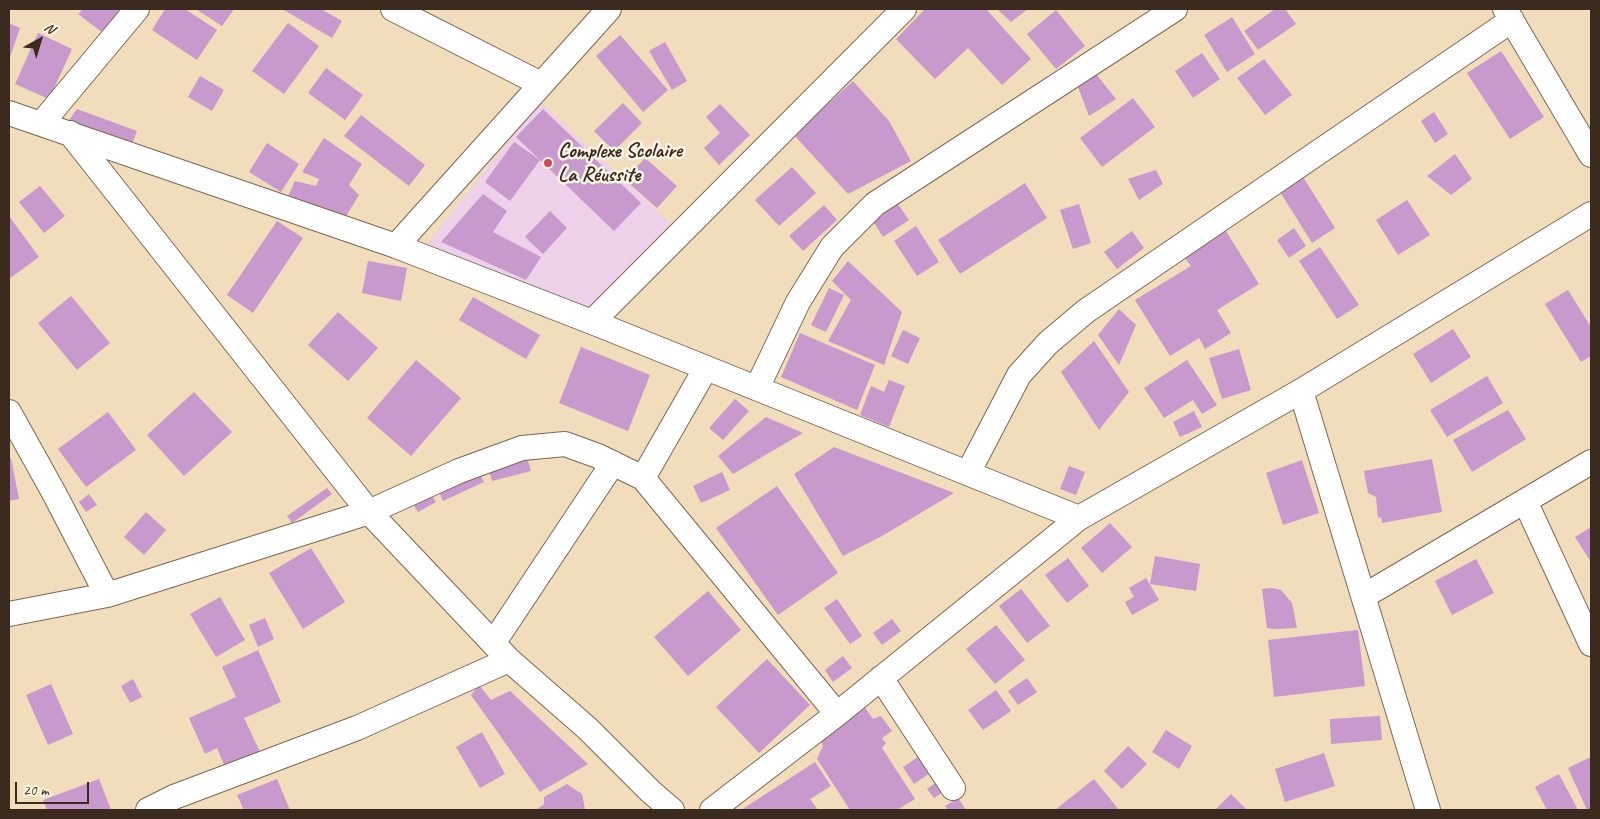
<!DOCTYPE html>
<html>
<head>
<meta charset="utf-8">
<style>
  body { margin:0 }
  #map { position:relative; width:1600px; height:819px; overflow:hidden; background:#f1dcbc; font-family:Caveat,sans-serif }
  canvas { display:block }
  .frame { position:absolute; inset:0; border:10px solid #3b2a1e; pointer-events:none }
  .north { position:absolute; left:15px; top:15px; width:50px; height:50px; -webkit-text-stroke:4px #fcf5e5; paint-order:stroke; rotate:39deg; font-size:14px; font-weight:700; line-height:20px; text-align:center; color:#3b2a1e }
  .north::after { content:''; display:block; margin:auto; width:18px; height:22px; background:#3b2a1e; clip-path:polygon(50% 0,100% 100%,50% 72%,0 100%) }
  .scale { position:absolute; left:15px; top:782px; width:74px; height:22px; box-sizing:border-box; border:2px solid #3b2a1e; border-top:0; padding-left:6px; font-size:15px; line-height:18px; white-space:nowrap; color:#3b2a1e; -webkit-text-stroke:4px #fcf5e5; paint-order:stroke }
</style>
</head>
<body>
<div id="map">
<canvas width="1600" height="819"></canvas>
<div class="frame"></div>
<div class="north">N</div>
<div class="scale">20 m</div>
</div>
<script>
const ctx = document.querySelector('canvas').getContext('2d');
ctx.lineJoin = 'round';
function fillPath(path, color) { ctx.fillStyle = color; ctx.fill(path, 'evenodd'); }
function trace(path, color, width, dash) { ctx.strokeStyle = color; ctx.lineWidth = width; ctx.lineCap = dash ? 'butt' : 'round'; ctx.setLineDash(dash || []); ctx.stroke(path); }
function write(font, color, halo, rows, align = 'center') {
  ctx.font = font + ' Caveat,sans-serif'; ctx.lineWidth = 5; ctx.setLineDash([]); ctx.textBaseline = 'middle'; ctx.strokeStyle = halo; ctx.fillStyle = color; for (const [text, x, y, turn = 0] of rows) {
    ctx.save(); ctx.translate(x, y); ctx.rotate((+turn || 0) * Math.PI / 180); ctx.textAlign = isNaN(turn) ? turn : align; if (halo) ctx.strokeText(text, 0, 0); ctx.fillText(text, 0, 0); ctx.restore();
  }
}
fillPath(new Path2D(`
  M540,102L671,224L589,309L427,244Z`), '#edd1e9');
fillPath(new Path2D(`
  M83,9H116L120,11L103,33L78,14Z
  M165,9H185L217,30L197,60L152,30Z
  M196,9H234L222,26Z
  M282,9H321L342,21L332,38Z
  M925,9H986L1031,59L1002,85L968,48L935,79L896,39Z
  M997,9H1028L1011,22Z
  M1275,9H1285L1296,24L1258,50L1244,31Z
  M1056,10L1085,46L1056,69L1027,34Z
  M1232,17L1255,54L1227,72L1204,35Z
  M9,23L20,28L9,60Z
  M288,23L319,46L284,94L252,71Z
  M38,33L72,49L49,99L15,84Z
  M620,35L668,90L643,112L596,56Z
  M665,42L687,81L672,90L649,51Z
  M1501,51L1544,117L1510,139L1467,73Z
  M1202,53L1220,79L1193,98L1175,71Z
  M1264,59L1292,95L1265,115L1237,78Z
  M326,68L363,95L345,120L308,93Z
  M1096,74L1116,99L1089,116L1078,87Z
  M200,76L224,90L212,111L188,97Z
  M853,81L889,121L911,161L848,194L794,135Z
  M1133,98L1155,127L1102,167L1080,138Z
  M623,103L642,123L614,151L594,131Z
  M720,104L750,135L719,165L704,148L720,133L706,117Z
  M77,109L137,131L131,146L67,123Z
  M543,109L641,203L614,231L516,137Z
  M1434,112L1448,134L1435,143L1421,121Z
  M361,115L425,165L409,186L344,136Z
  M324,138L362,164L349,185L359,195L346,216L288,196L295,181L316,186L319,179L302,172Z
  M514,142L540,160L510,201L485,182Z
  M267,143L299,164L281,192L249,172Z
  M1455,154L1472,179L1451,195L1427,176Z
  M645,158L677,186L657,208L625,180Z
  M792,167L816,193L779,226L755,200Z
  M1156,170L1163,184L1139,200L1128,179Z
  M1300,172L1335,228L1312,243L1277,187Z
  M1025,183L1047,218L960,274L938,240Z
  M40,186L65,216L44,233L19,202Z
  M483,194L507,211L493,232L541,257L526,280L441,242Z
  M1407,200L1430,235L1398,255L1376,220Z
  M898,204L909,220L883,237L873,221Z
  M1079,204L1091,243L1073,249L1060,210Z
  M824,205L837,220L803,251L789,236Z
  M550,211L567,228L543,254L525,237Z
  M9,216L39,257L9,279Z
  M277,221L303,238L253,313L227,295Z
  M916,226L939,262L917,276L894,241Z
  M1294,228L1306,246L1289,258L1277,240Z
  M1132,231L1144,248L1117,269L1104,252Z
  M1226,231L1259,284L1217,310L1231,333L1205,349L1199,338L1170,356L1135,300L1191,266L1184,257Z
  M1320,247L1359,305L1337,319L1299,261Z
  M368,261L407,268L401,301L362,293Z
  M848,261L902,312L884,365L828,341L851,300L832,281Z
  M829,288L844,295L826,332L811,325Z
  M1568,290L1591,327V356L1581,362L1545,304Z
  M71,296L110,343L77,370L38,323Z
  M473,297L540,335L526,359L459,320Z
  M1119,309L1136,325L1119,365L1098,335Z
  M338,312L378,348L348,381L308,345Z
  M1453,329L1471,357L1431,383L1413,354Z
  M903,330L920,338L908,364L891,356Z
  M800,333L875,365L857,410L781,377Z
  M1094,341L1129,392L1099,430L1061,372Z
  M581,347L650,375L628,431L559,403Z
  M1239,349L1251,390L1222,399L1209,358Z
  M416,360L461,398L411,456L367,418Z
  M1187,360L1217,405L1202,414L1193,400L1164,418L1144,388Z
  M1487,376L1503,403L1447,437L1430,410Z
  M889,380L905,386L889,427L860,415L871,386L884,392Z
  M194,392L232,432L184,476L147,435Z
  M735,399L749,411L723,440L709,428Z
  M1508,410L1526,439L1472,472L1453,440Z
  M1194,411L1202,427L1180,437L1173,422Z
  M108,412L136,450L86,487L58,449Z
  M766,417L803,433L733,474L718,456Z
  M834,447L954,493L882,536L843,556L794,474Z
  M527,457L531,471L492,481L488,467Z
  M9,458H11L19,499L9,501Z
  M1432,459L1442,512L1382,523L1381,517L1378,518L1376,497L1368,493L1364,471Z
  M1302,460L1319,513L1283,525L1266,473Z
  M1069,466L1085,472L1076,495L1060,489Z
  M478,471L484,482L443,501L438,490Z
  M722,472L730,490L701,503L693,486Z
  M777,486L838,573L778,615L716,528Z
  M327,488L332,494L292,523L287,516Z
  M429,491L436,502L418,512L411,501Z
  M89,494L97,505L86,512L79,502Z
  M146,512L166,530L144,555L124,537Z
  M1110,523L1132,547L1102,573L1081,548Z
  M1591,527V562L1575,537Z
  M311,548L345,602L303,629L269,573Z
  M1155,556L1200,564L1196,591L1150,584Z
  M1068,558L1089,586L1067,603L1045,575Z
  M1476,559L1494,593L1452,615L1435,581Z
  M1146,578L1159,600L1132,615L1125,602L1134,597L1129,588Z
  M1272,588L1281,590L1292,603L1297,628L1274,629L1267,628L1262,589Z
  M1021,589L1050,626L1027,643L999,606Z
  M708,591L741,630L688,676L654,637Z
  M220,597L245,640L216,657L190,614Z
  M837,599L862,636L850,644L824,608Z
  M265,618L274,639L258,647L249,625Z
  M892,619L901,631L882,645L873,633Z
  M996,625L1025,660L995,684L966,649Z
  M1358,630L1365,686L1274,697L1268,640Z
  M258,650L281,702L244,718L260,752L225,767L217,748L205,754L189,718L236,697L222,667Z
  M843,656L852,668L833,682L825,670Z
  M767,659L810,705L759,753L716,707Z
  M1027,678L1037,692L1018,705L1008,691Z
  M133,679L142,697L130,703L121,686Z
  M51,684L73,734L48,745L26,695Z
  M479,685L491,700L510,691L588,764L540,792L471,695Z
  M996,690L1011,711L983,730L968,710Z
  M863,705L873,719L881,716L892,731L882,738L886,743L882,748L915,799L897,810H850L817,759L823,746L819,736Z
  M1380,716L1382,740L1331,744L1330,719Z
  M1166,730L1192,746L1179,769L1152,752Z
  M482,732L505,774L480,788L456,747Z
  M1128,746L1147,764L1122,789L1104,771Z
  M924,753L936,769L914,784L903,767Z
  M1324,753L1335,786L1285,802L1275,769Z
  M1591,757V810H1587L1568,768Z
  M815,762L831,786L810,799L818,810H741Z
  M1559,774L1578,810H1547L1535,787Z
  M942,778L949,788L934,798L927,789Z
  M99,779L111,810H47L43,800Z
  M277,779L290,810H244L237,795Z
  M1094,779L1119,810H1055Z
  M567,784L582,794L585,810H536L544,804V797Z
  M1231,794L1247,810H1215Z
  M958,798L966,810H948L945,806Z`), '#c799cc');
const minor = new Path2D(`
  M393,9L541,84
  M1505,9L1591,155
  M9,113L396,246L592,322L1079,518
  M41,124L137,9
  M70,133L369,512L509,660L587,728L650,791L672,810
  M396,246L609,9
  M592,322L904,9
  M757,388L798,302L832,247L875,204L1175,9
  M1301,391L1428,810
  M9,412L54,493L107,595
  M968,473L1019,375L1048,343L1086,311L1512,20
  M643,478L706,368
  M1525,501L1591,644
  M1364,596L1591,462
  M9,614L107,595L369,512L459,471L522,448L565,444L598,456L643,478L837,714
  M494,642L613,463
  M881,678L953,788
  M148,810L174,797L357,728L509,660
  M712,810L837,714L1079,518L1301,391L1591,214`);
trace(minor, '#7b6855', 26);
trace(minor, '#fff', 24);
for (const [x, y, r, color] of [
  [548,163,5,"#d1495b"]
]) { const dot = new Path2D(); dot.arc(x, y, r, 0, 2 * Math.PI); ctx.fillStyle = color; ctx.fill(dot); trace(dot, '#fcf5e5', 2); }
write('bold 21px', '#3b2a1e', '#fcf5e5', [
  ["Complexe Scolaire",558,151],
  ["La Réussite",558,175]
], 'left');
</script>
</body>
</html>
